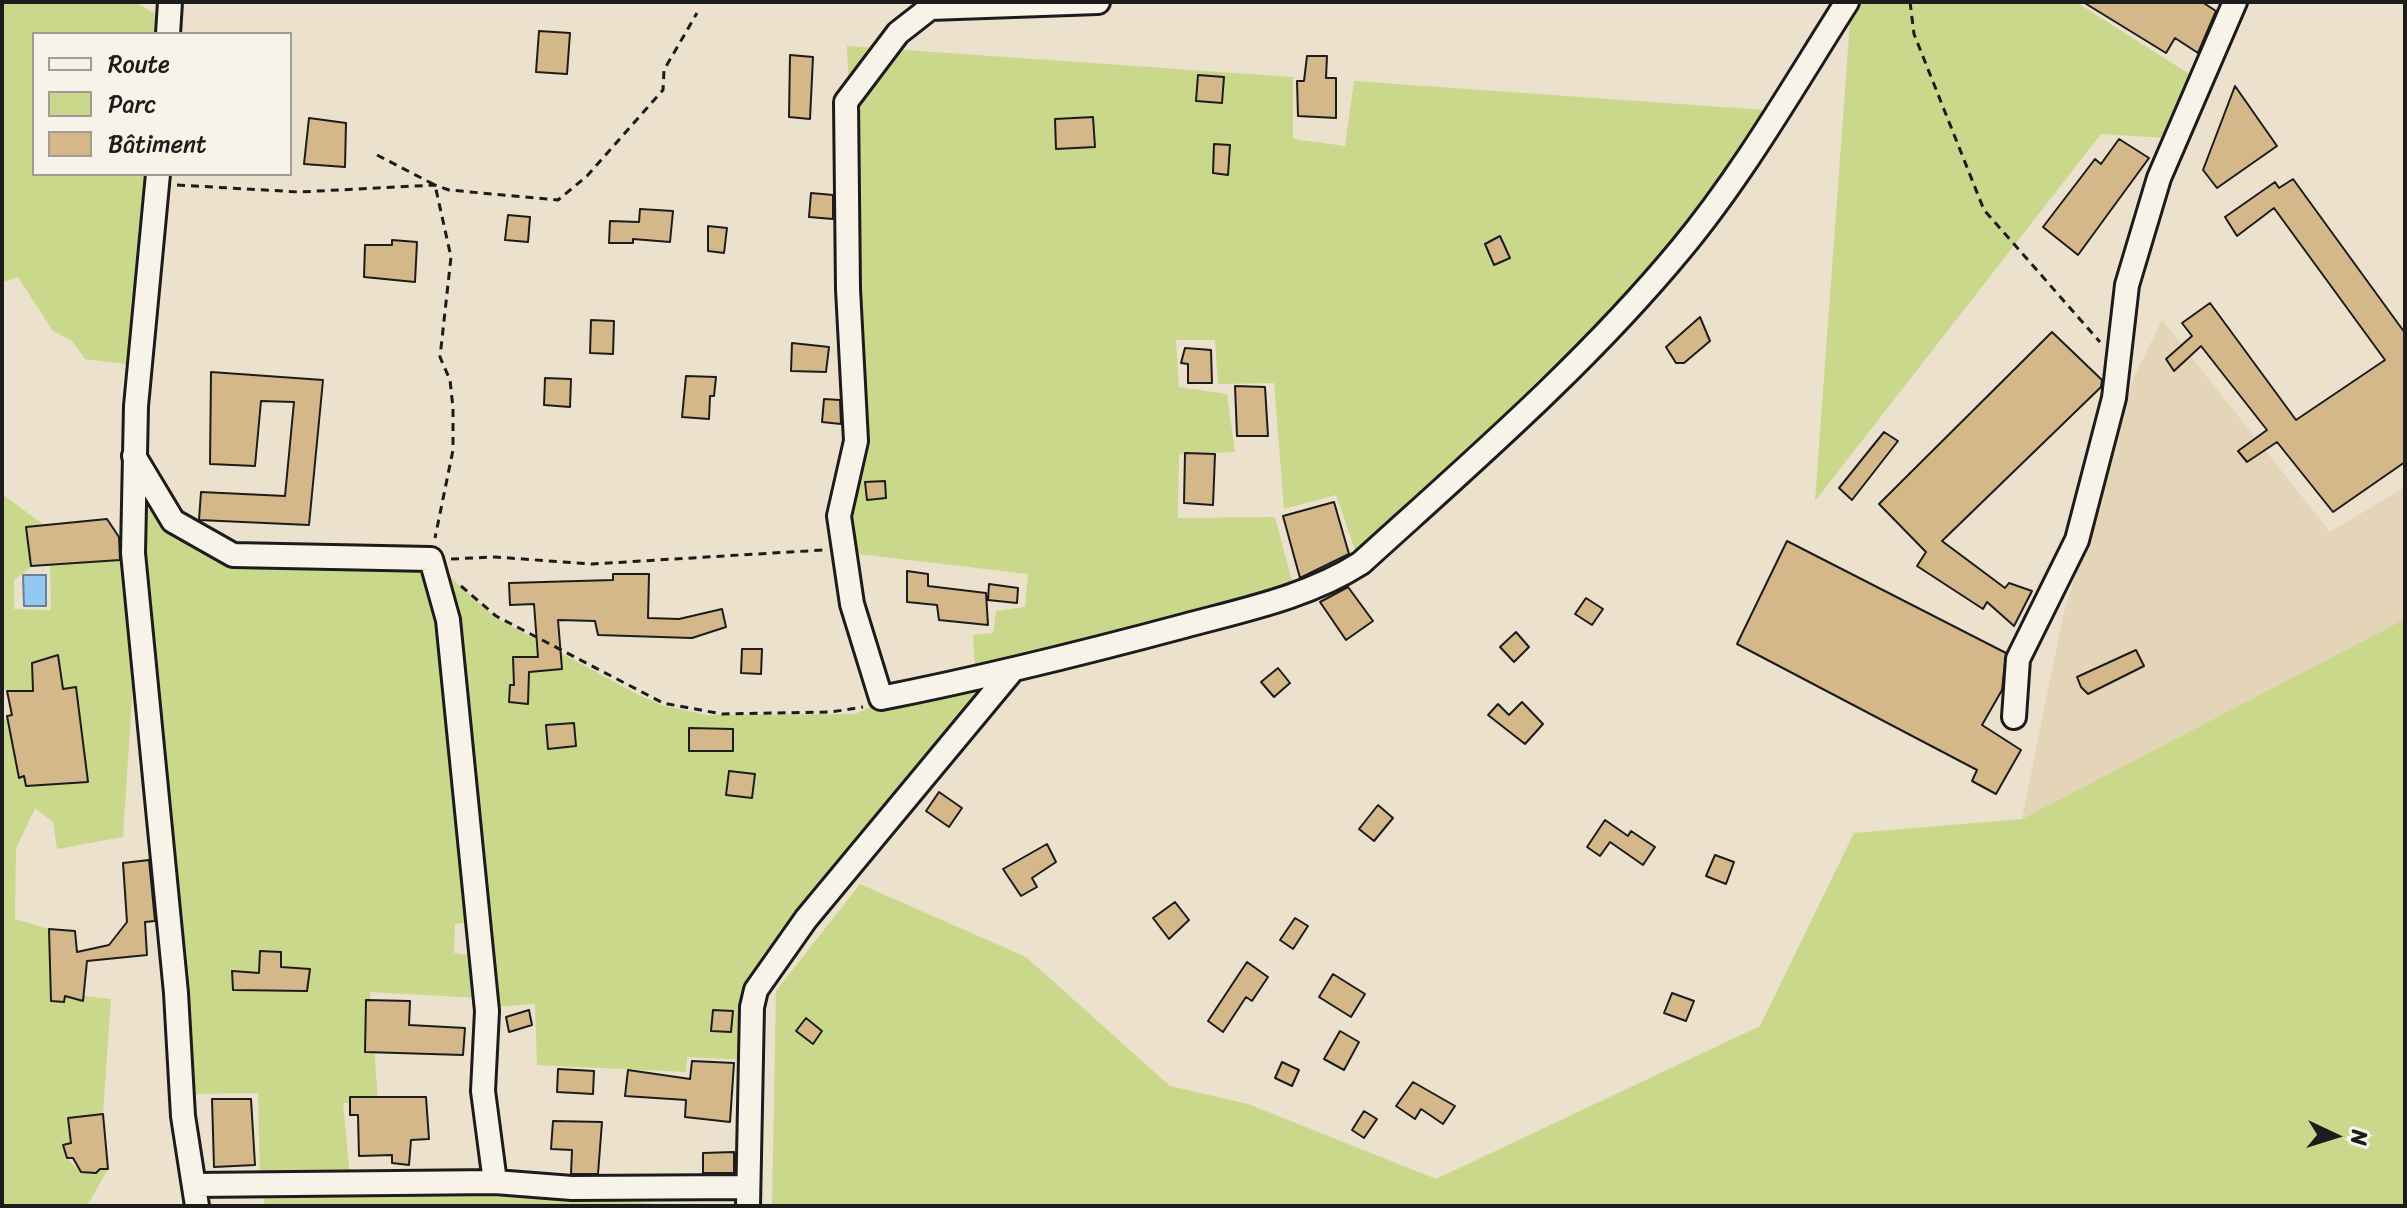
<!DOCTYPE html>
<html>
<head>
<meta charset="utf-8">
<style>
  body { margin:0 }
  #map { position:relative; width:2407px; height:1208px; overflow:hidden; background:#ece1cc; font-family:Sriracha,sans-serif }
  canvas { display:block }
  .frame { position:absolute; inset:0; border:4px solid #1c1c1c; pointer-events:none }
  .legend { position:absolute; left:32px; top:32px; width:260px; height:144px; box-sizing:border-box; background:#f7f3e8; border:2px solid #9f9d96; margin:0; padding:10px 14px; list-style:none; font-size:24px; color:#1c1c1c }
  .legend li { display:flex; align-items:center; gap:16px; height:40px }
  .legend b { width:40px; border:2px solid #9f9d96 }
  .north { position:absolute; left:2295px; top:1096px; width:80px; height:80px; -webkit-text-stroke:6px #f7f3e8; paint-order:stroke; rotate:94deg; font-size:22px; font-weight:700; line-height:32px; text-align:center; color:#1c1c1c }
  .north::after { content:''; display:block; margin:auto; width:28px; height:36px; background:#1c1c1c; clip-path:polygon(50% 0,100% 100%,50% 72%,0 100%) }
</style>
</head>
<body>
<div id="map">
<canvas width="2407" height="1208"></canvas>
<div class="frame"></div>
<ul class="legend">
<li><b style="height:10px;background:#f7f3e8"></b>Route</li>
<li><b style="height:22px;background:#cad88c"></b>Parc</li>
<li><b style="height:22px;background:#d4b889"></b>Bâtiment</li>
</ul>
<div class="north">N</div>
</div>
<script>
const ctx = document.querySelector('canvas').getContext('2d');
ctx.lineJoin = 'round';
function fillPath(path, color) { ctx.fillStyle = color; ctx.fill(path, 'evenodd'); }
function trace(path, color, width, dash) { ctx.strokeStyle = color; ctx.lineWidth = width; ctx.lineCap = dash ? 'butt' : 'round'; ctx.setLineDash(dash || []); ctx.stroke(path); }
fillPath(new Path2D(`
  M2162,320L2330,532L2405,487V619L2022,819L2063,616L2134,377Z`), '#e5d5b8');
fillPath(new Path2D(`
  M2,2L138,4L163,18L161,34H34V174H151L133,365L85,359L72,341L53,331L18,277L2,282Z
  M1855,2H2076L2191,75L2166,138L2101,134L1815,501L1851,8Z
  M847,46L1293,77V139L1345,146L1354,81L1765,110C1724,173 1683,235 1633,291C1549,386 1450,470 1357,556L1336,495L1284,509L1274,383L1218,384L1215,340H1176L1179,387L1227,394L1235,452L1179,454L1178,518L1275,517L1293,585L975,672L973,635L993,633L996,611L1025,607L1028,574L850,553L863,400Z
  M148,493L227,560L429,564L439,622L470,922L455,924L454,953L476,956L478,998L370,992L378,1101L343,1103L350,1176H260L258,1093L189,1094L142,573Z
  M2,494L44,525L26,528L31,567L14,580V609L51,610L50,565L128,560L136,638L123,837L57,849L53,822L35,808L16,849L15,919L49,929L51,992L111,999L103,1114L68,1118L71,1143L63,1145L67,1158L81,1172L108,1169L87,1206H2V721L12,715L19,778L88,782L76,688L63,689L58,655L32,663L33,691L2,690Z
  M432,561L496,618L639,695L662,705L707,715L855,714L882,701L1009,674L751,988L747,1060L687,1057L686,1072L537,1065L535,1004L492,1007Z
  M2405,619V1206H772L776,991L860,884L1026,957L1170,1086L1248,1104L1436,1179L1760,1026L1854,833L2022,819Z
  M494,1190L680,1206H264L265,1193Z`), '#cad88c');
const water = new Path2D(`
  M23,575H46V606H24Z`);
fillPath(water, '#93c8f1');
trace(water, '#63839c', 2);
const building = new Path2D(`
  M2083,2H2202L2216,11L2198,53L2175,38L2166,53Z
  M539,31L570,33L567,74L536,72Z
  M790,55L813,57L810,119L789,117Z
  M1307,56H1327L1326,78H1336V118L1298,116L1297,81H1304Z
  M1198,75L1224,77L1222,103L1196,101Z
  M2235,86L2277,146L2217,188L2203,170Z
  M1093,117L1095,147L1056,149L1055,119Z
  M309,118L346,123L345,167L304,164Z
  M2119,139L2149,158L2078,255L2043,227L2095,159L2101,164Z
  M1214,144L1230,145L1228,175L1213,173Z
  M2293,179L2405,333V462L2333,512L2277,442L2247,462L2238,451L2267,430L2201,346L2174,371L2166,359L2192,336L2182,323L2210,303L2296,420L2385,360L2274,208L2237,236L2225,217L2275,182L2279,188Z
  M811,193L833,195V219L809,217Z
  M640,209L673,211L670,242L633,239V243H609L610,221L639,222Z
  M508,215L530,217L528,242L505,240Z
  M708,226L727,228L724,253L708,251Z
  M1500,236L1510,258L1494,265L1485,244Z
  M392,240L417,242L415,282L364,277L365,245H392Z
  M1700,317L1710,341L1684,363H1676L1666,347Z
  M591,320L614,321L613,354L590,353Z
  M2052,332L2102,380L2101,387L1942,541L2005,588L2009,583L2032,591L2014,626L1987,602L1983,609L1917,566L1926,552L1879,504Z
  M792,343L829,347L826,372L791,371Z
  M1185,348L1211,350L1212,383H1188V364L1181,363Z
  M211,372L323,380L309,525L199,520L201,492L285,496L294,402L261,401L255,466L210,464Z
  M686,376L716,377L714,396H710L709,419L682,417Z
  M545,378L571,379L570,407L544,405Z
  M1235,386L1265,387L1268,436H1237Z
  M824,399L840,400L841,424L822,422Z
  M1884,432L1898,441L1852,500L1839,488Z
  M1185,453L1215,454L1213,505L1184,503Z
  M885,481L886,498L867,500L865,482Z
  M1334,502L1349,554L1300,578L1283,516Z
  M107,519L119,537L120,560L31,566L26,527Z
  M1787,541L2006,653L2002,690L1982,725L2021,750L1996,794L1972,781L1977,770L1737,644Z
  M907,571L928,574V586L986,593L988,625L939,620L937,605L907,602Z
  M613,574H649L648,618L679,619L722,609L726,627L692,638L598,635L595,621L558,620L562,669L529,672L528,704L509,702L510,685H514L513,657H538L534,604L510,605L509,583L613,580Z
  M989,584L1018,588L1017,603L988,600Z
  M1348,587L1373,621L1346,640L1320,602Z
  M1586,598L1603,609L1592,625L1575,614Z
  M1516,632L1529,647L1514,662L1500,647Z
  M742,649H762L761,674L741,673Z
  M2136,650L2144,666L2088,694L2081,687L2077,677Z
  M58,655L63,689L76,687L88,782L26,786L24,776L19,778L7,716L12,715L7,691H33L32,663Z
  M1278,668L1290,683L1274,697L1261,682Z
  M1522,702L1543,724L1525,744L1488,715L1498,704L1509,715Z
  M574,723L576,746L548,749L546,725Z
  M689,728L733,729V751H689Z
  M729,771L755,774L752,798L726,795Z
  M939,792L962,808L949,827L926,811Z
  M1378,805L1393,818L1374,841L1359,829Z
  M1605,820L1628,836L1631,831L1655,847L1643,865L1610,842L1600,856L1587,847Z
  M1047,844L1056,862L1032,878L1037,887L1021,896L1003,869Z
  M1715,855L1734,862L1726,884L1706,876Z
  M149,860L155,921L145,922L147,955L87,961L83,1001L65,996L64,1002L51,1001L49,929L75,931L77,952L109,945L127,922L123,863Z
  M1175,902L1189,920L1169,939L1153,918Z
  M1295,918L1308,926L1293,949L1280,940Z
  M260,951L281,952V967L310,969L307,991L233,990L232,971L259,973Z
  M1247,962L1268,977L1252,1001L1246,997L1223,1032L1208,1021Z
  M1333,974L1365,994L1351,1017L1319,997Z
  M1672,993L1694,1001L1686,1021L1664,1013Z
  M366,1000L410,1001L409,1025L465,1028L463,1055L365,1052Z
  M529,1010L532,1025L509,1032L506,1017Z
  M713,1010L733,1011L731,1032L711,1031Z
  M806,1018L822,1031L813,1044L796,1031Z
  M1340,1031L1359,1042L1344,1070L1324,1059Z
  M692,1061L734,1063L730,1122L685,1117L686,1100L625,1096L628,1070L690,1079Z
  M1282,1062L1299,1070L1292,1086L1275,1078Z
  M558,1069L594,1071L593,1094L557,1092Z
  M1413,1082L1455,1106L1443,1124L1421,1109L1415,1119L1396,1106Z
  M350,1097H426L429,1139L411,1140L409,1165L392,1163V1155L359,1156L358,1115H350Z
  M212,1099H251L255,1165L214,1167Z
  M1364,1111L1377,1119L1364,1138L1352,1130Z
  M103,1114L108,1169H100L96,1173L81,1172L73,1158H67L63,1145L71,1143L68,1118Z
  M553,1121L602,1122L598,1174H571L572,1150L551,1149Z
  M734,1152V1173H703V1153Z`);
fillPath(building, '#d4b889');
trace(building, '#1c1c1c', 2);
const minor = new Path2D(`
  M1098,2L930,8L898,33L846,102L848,289L856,441L839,516L852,604L881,698C983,678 1083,653 1184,626C1243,610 1308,597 1361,563C1471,463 1586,364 1681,249C1744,173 1794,85 1847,2
  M168,34L170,2
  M158,174L136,406L133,553L176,993L183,1116L197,1206
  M134,456L173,521L233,555L431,559L448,620L487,1011L483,1091L495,1182
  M2014,717L2018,659L2077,540L2114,398L2127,285L2159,178L2235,2
  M194,1185L495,1182L572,1188L748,1187
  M748,1206L752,1007L756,990L806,919L1011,672`);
trace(minor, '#1c1c1c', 28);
trace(new Path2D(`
  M1910,2L1914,34L1984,210L2100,342
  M377,155L435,185L451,257L440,357L450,380L453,408V450L435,538
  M177,185L299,192L435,185L449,190L558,200L587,176L663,90L664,70L697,13
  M451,559L495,557L592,564L823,550
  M461,586L496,616L663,703L722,714L831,712L863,707`), '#1c1c1c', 3, [8, 6]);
trace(minor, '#f7f3e8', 22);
</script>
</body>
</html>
